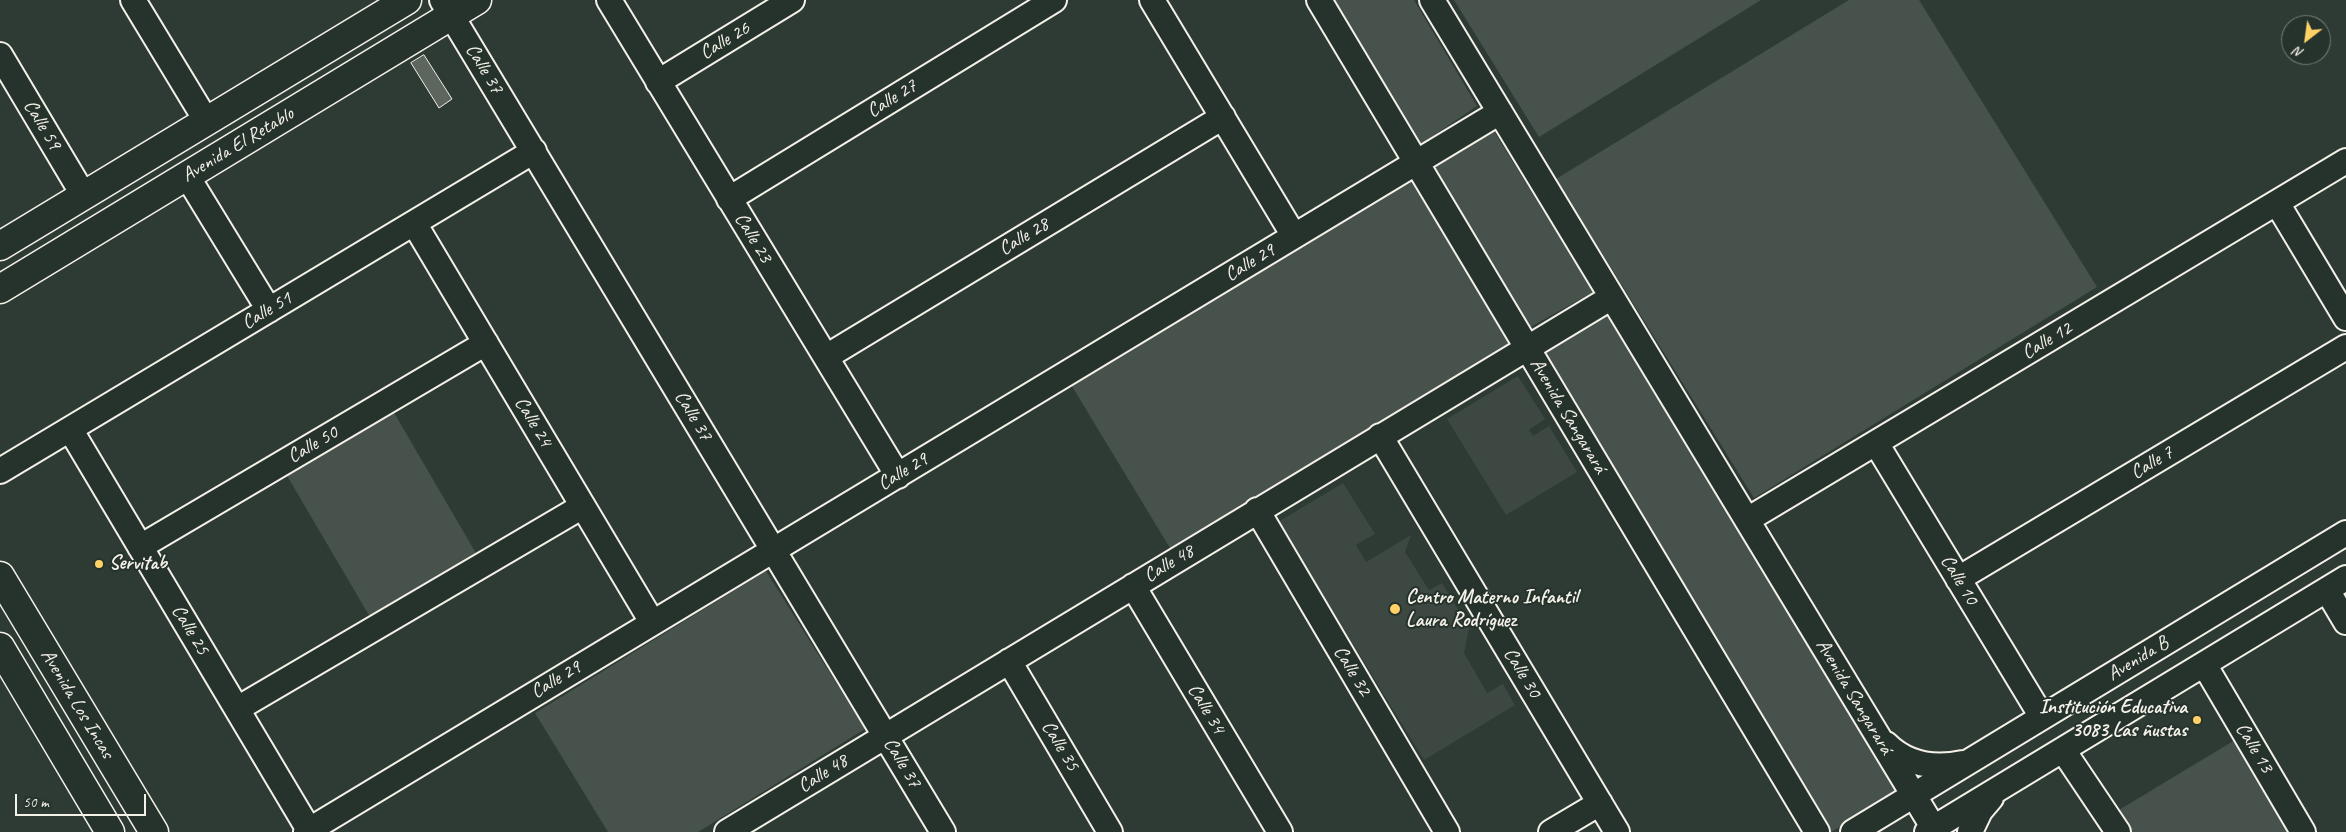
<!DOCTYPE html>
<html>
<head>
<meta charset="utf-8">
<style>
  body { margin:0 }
  #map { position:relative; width:2346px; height:832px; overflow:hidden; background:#2e3b34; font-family:Caveat,sans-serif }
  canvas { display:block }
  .north { position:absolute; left:2281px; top:15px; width:50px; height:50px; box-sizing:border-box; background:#26332d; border:1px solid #787f78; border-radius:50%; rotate:210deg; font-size:14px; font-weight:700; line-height:20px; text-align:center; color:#f4f1e8 }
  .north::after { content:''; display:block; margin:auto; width:18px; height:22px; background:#ffd166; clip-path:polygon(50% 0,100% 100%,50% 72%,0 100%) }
  .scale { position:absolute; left:15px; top:794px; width:131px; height:22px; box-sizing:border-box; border:2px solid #f4f1e8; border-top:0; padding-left:6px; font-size:15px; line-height:18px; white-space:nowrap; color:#f4f1e8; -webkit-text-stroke:4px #26332d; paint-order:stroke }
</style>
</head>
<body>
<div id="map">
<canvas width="2346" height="832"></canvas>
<div class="north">N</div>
<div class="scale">50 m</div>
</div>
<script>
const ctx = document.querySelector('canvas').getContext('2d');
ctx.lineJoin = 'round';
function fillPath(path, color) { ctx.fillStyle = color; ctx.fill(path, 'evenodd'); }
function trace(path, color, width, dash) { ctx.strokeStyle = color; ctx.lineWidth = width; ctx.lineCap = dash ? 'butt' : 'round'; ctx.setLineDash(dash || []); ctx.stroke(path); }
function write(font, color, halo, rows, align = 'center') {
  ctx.font = font + ' Caveat,sans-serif'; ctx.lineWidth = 4; ctx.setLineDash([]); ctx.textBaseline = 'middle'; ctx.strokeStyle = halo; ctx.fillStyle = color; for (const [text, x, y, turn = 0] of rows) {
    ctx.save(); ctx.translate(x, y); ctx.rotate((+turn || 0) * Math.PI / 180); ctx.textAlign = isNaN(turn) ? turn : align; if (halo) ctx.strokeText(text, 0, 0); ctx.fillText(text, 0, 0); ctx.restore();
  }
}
fillPath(new Path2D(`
  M1518,376L1545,419L1529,430L1533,436L1549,426L1577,472L1506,515L1447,419Z
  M1343,483L1375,534L1356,545L1366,562L1411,535L1405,552L1429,590L1442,583L1469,628L1464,653L1487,693L1503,684L1515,705L1424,760L1278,522Z`), '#3c4841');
fillPath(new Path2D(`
  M1333,0H1414L1477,106L1421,144Z
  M1454,0H1761L1539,137Z
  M1849,0H1919L2097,287L1754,498L1556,179Z
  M1492,128L1593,292L1527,329L1428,165Z
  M1412,177L1513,342L1170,548L1070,383Z
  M1611,312L1897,793L1831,832H1828L1538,353Z
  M393,411L477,555L370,617L286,474Z
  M766,571L865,729L698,832H608L535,713Z
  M2240,737L2294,832H2129L2114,813Z`), '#48524c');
const building = new Path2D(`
  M424,55L452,99L439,108L411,63Z`);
fillPath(building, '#5c655e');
trace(building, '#f4f1e8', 1);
const minor = new Path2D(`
  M133,0L207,122
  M442,0L943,832
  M609,0L898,476
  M1152,0L1294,236
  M1319,0L1817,832
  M1432,0L1936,832
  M0,55L84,196
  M658,82L792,0
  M187,176L269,310
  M729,199L1054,0
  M2277,203L2346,318
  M414,223L652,622
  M826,357L1223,117
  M70,429L309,830
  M1380,436L1617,832
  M1876,443L2042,717
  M0,471L534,151
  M1257,510L1447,832
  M1747,520L2346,161
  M140,547L486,343
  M1958,579L2346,347
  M1133,586L1280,832
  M2327,590L2346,622
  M1009,661L1110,832
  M2204,664L2303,832
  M237,709L583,506
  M1886,744C1907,765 1935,769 1963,763
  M2063,750L2118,832
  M306,832L1500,112
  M727,832L1612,297
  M1551,832L1600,803
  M1853,832L2346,533
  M1927,832L2346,578
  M1970,832L1980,811L1991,798`);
const major = new Path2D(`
  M0,246L407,0
  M0,289L477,0
  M0,576L154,832
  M0,647L110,832`);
trace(minor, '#f4f1e8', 28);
trace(major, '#f4f1e8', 31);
trace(minor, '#26332d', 24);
trace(major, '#26332d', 28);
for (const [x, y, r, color] of [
  [99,564,5,"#ffd166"],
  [1395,609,6,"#ffd166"],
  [2197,720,5,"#ffd166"]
]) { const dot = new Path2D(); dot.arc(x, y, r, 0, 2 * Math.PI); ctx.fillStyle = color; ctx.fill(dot); trace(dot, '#26332d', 2); }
write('20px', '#f4f1e8', '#26332d', [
  ["Calle 26",725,41,-31],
  ["Calle 37",484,69,59],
  ["Calle 27",892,99,-32],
  ["Calle 59",42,125,59],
  ["Avenida El Retablo",238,145,-31],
  ["Calle 28",1024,237,-31],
  ["Calle 23",753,238,59],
  ["Calle 29",1250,263,-31],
  ["Calle 51",267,311,-31],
  ["Calle 12",2047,341,-31],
  ["Calle 37",693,416,59],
  ["Avenida Sangarará",1568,416,59],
  ["Calle 24",533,422,59],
  ["Calle 50",313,445,-30],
  ["Calle 7",2152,463,-31],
  ["Calle 29",903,472,-31],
  ["Calle 48",1169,564,-31],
  ["Calle 10",1959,580,59],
  ["Calle 25",190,630,59],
  ["Avenida B",2138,659,-31],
  ["Calle 32",1352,671,59],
  ["Calle 30",1522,673,59],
  ["Calle 29",556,680,-31],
  ["Avenida Sangarará",1854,697,59],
  ["Avenida Los Incas",77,704,59],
  ["Calle 34",1206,709,59],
  ["Calle 35",1060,746,59],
  ["Calle 13",2254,748,59],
  ["Calle 37",902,763,59],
  ["Calle 48",823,774,-32]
]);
write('bold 20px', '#f4f1e8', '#26332d', [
  ["Servitab",109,564],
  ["Centro Materno Infantil",1406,598],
  ["Laura Rodríguez",1406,621],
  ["Institución Educativa",2187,708,"right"],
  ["3083 Las ñustas",2187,731,"right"]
], 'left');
</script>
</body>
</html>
